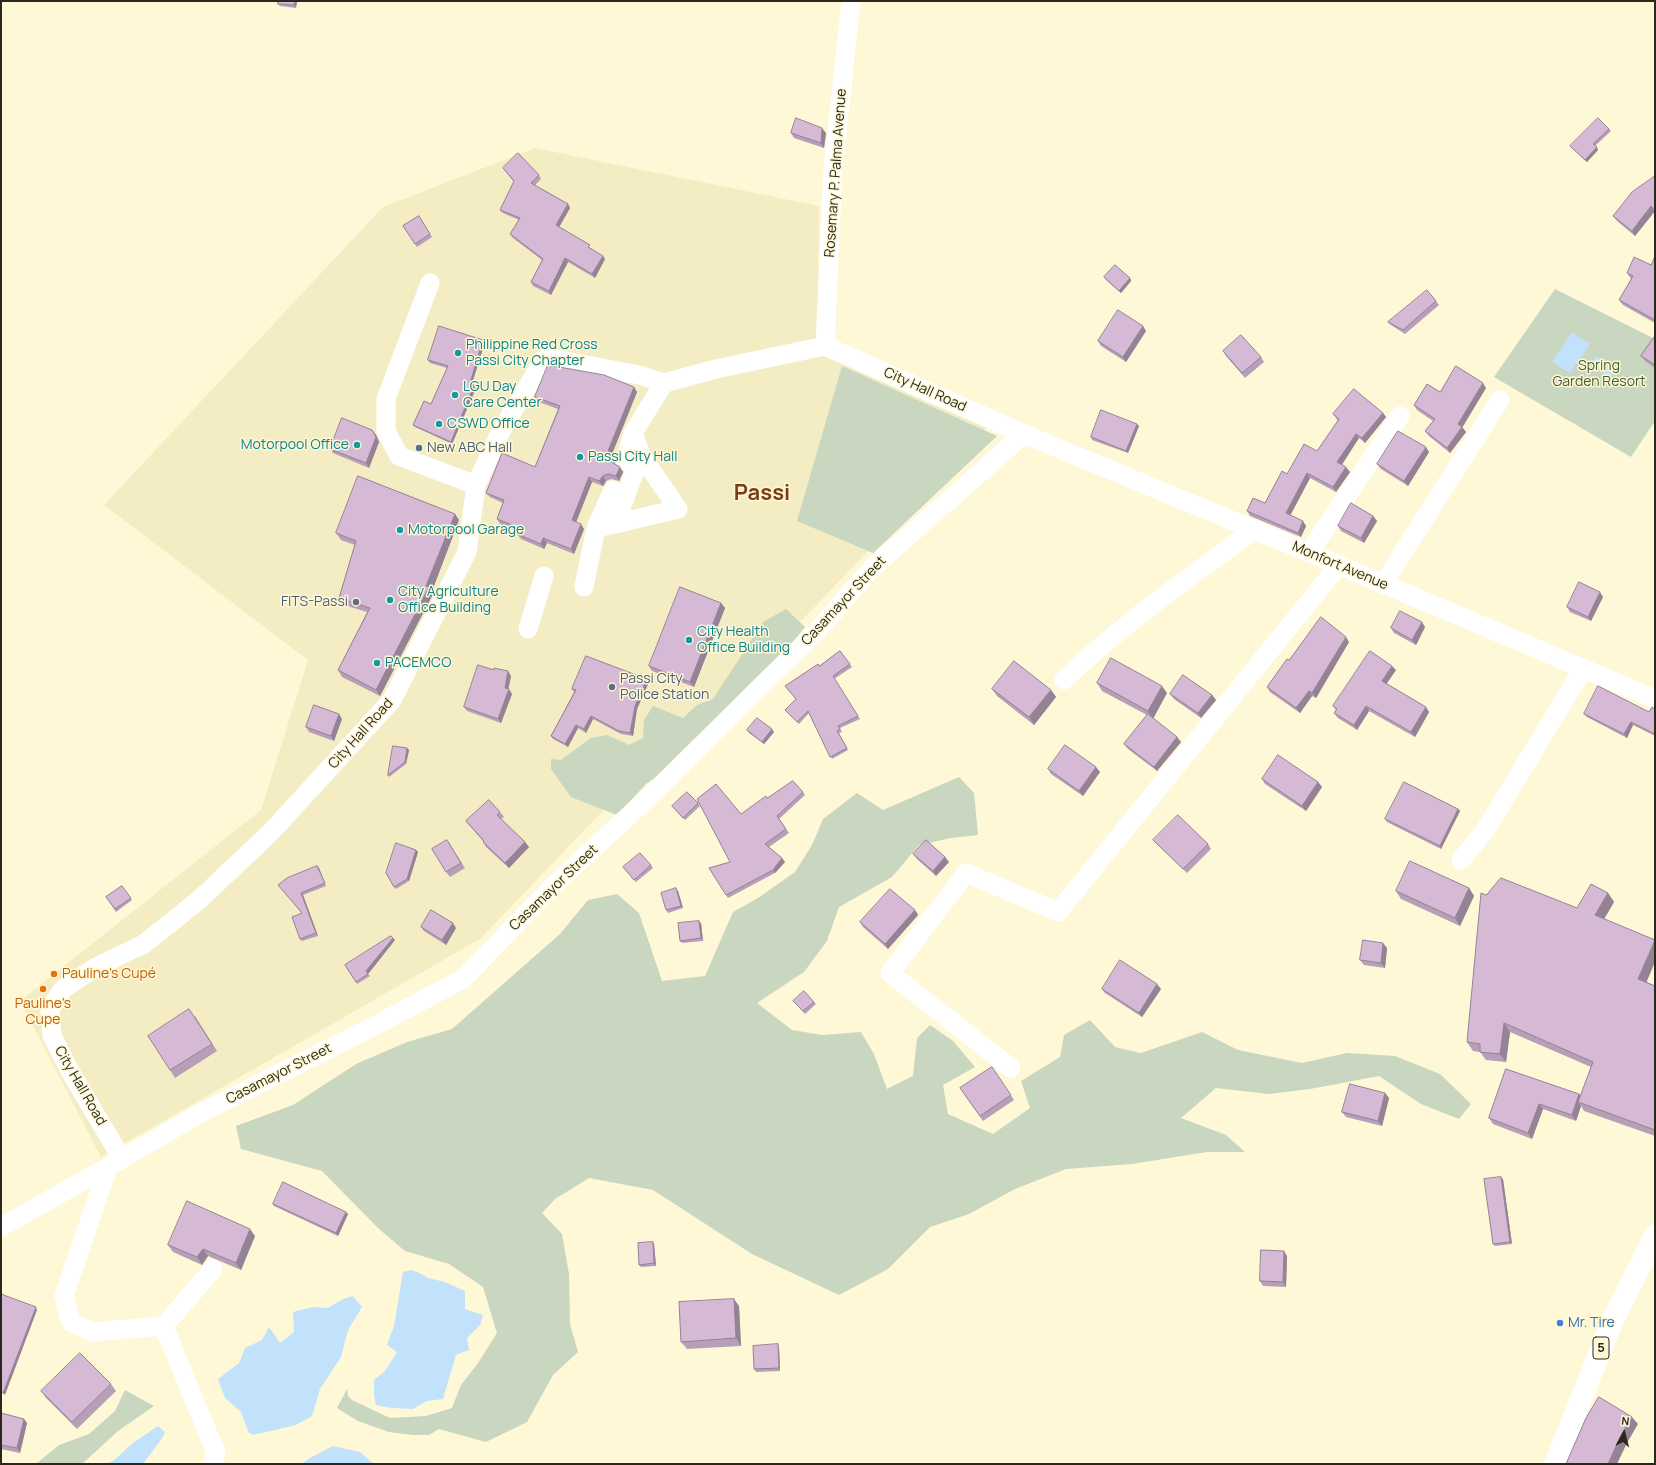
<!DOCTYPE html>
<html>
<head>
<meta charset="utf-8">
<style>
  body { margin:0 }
  #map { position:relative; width:1656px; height:1465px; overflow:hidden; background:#fef8d7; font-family:Manrope,sans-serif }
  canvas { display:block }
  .frame { position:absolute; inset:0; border:2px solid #2a281c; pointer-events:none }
  .north { position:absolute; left:1604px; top:1413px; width:40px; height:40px; -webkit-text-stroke:3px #fef8d7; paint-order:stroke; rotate:7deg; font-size:11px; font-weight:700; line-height:16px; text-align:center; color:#2a281c }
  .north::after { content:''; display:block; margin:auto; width:14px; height:18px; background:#2a281c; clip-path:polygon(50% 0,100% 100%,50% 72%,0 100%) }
</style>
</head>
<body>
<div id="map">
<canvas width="1656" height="1465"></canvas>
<div class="frame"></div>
<div class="north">N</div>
</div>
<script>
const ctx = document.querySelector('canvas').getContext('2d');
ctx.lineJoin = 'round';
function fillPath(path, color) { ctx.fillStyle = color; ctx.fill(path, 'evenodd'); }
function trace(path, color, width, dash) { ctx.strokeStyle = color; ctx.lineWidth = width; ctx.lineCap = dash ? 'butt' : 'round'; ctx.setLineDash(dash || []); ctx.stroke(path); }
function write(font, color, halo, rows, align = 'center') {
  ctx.font = font + ' Manrope,sans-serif'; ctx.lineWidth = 3; ctx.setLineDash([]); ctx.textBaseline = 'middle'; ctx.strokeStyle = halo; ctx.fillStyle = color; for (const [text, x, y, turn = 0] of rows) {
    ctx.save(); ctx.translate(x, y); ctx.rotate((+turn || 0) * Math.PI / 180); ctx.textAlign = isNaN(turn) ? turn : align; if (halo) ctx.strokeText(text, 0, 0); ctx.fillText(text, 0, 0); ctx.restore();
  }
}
fillPath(new Path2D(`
  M535,148L819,206L818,353L988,426L803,619L618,795L480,939L101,1157L20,1001L261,810L308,660L104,505L383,207Z`), '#f4edc4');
fillPath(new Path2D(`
  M1555,289L1655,339V421L1631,457L1494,377Z
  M842,366L997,436L873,553L797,521Z
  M786,609L805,627L793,642L696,748L646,784L617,815L571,797L551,769V759L561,760L591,738L607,735L629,745L643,738L644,720L653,706L683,718L697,705L713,699L763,622Z
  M959,777L974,793L978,835L951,838L919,845L892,877L839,907L827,941L804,972L757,1003L792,1030L822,1035L861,1032L874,1054L887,1089L913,1076L917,1038L930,1025L953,1041L975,1067L943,1085L948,1114L993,1134L1030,1108L1021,1081L1060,1057L1064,1035L1090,1020L1115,1047L1141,1053L1202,1032L1238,1050L1302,1063L1347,1053L1395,1056L1440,1074L1471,1104L1459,1119L1421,1104L1379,1076L1310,1089L1269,1094L1216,1088L1181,1118L1226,1135L1245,1152H1207L1132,1164L1066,1169L1015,1189L969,1214L930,1227L888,1269L839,1295L752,1254L653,1190L589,1178L555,1199L542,1213L562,1234L569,1274L570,1324L578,1352L553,1375L527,1422L486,1442L439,1429L429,1435H413L389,1432L358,1421L337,1408L347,1389L348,1396L352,1400L390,1418L426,1416L452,1408L461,1385L478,1363L497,1333L483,1287L449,1264L405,1251L379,1229L322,1171L241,1149L236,1126L293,1105L356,1064L407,1042L452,1029L560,934L588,900L617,894L639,913L662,981L705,976L733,912L758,898L795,872L812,845L823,819L857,793L883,810Z
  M125,1390L154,1406L118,1431L82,1464H36L59,1445L89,1434L115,1411Z`), '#c9d6c0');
fillPath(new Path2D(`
  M1572,332L1590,344L1570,373L1552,362Z
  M1596,357L1605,361L1616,369L1614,374L1610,377L1604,374L1602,369L1594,368L1590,363Z
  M411,1270L420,1273L428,1278L445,1282L465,1291V1309L483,1315L480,1325L467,1338L469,1350L456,1355L443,1399L427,1401L413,1409L392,1408L376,1405L374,1395V1380L385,1371L397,1352L387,1345L394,1326L403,1272Z
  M353,1296L362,1307L348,1330L341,1357L320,1389L312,1416L296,1425L253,1435L249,1433L241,1412L225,1398L218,1379L239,1363L245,1348L262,1340L269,1327L280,1343L294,1332L293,1312L313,1307L328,1308L343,1299Z
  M158,1426L165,1432L163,1437L143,1464H105L113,1461L133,1443Z
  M333,1446L360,1452L374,1464H302L308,1459Z`), '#c2e2fc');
trace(new Path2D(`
  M430,283L386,399V431L399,456L476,485
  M825,346L1024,434L1339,565L1655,699
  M825,346L833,169L851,1
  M664,383L716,369L825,346
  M625,461L633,433L664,383
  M615,524L678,509L641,455
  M596,528L615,524L641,455L633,433
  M1309,553L1400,416
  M1383,584L1500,400
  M584,587L596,528L613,490
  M528,629L544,576
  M1064,680C1122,624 1189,578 1254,530
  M1461,860L1484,832L1584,668
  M1011,1068L890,973L966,873L1058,912L1339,565
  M122,1159L71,1073L52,1036L50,1009L63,989L96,967L144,944L199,900L271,832L392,700L467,552L476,485L500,433L545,357L639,375L664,383
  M108,1167L64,1296L71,1322L92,1332L164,1326L216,1453L212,1464
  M1,1227L108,1167L199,1114L372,1027L463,979L553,886L649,797L818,630L872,568L1024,434
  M164,1326L213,1269`), '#fff', 19);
trace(new Path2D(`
  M1555,1464L1611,1324L1655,1236`), '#fff', 22);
fillPath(new Path2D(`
  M278,1H297L296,8L280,6L278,4Z
  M1609,129L1611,131L1595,146L1598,150L1587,162L1572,148L1570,146Z
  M791,133H826L824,148L794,138Z
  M503,168L539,175L541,179L535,185L568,204L570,208L559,227L592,249L605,259L595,278L568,262L551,295L533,286L531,282L542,260L513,238L510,234L519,220L503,213L500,210L514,182Z
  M1655,211L1635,236L1617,221L1613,216Z
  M419,216L432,237L417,247L403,226Z
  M1655,256V323L1623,305L1619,300L1631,279L1627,273L1651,265Z
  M1104,277L1130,278L1131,281L1121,293L1106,280Z
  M1436,301L1439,305L1405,334L1391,325L1388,322Z
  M1146,331L1126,362L1101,346L1098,341Z
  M1655,336V368L1645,361L1641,356Z
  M485,342L472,384L474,385L476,388L452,444L415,427L413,425L431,404L447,368L430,363L428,360Z
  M1223,351L1261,357L1264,362L1245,378L1226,356Z
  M634,387L637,392L612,454L615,457V464L623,472L619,481L611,479L606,481L603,486L592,482L576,522L584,529L574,554L547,543L544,549L521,539L517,534L518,531L500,524L497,519L503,503L490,497L486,493L535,467L558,409L539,402L535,397Z
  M1486,388L1462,427L1466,432L1450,453L1429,436L1425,431L1433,421L1417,410L1414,405L1440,392Z
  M1383,413L1386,417L1365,443L1359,438L1342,465L1350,472L1336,492L1310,478L1290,515L1306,526L1301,537L1250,516L1247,511L1265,503L1287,474L1317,451L1338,421L1333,414Z
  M1139,426L1128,453L1092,440L1091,437Z
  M372,430L376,435L379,442L369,468L333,453L330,449Z
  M1429,452L1408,486L1381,469L1377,464Z
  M1373,516L1377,521L1364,543L1341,531L1338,526Z
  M459,520L432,591L433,594L380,696L342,677L338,670L367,612L344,605L339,598L355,545L341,540L336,533Z
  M1603,597L1591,621L1570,612L1567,607Z
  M721,603L725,608L694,687L652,671L649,666Z
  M1425,627L1416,645L1394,633L1391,628Z
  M1349,642L1316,698L1312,696L1300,713L1270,692L1267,687L1289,660Z
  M840,651L852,667L834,679L860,719L840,728L842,732L839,733L848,750L832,759L809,713L799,724L785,710L796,699L785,686L819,666Z
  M1396,670L1386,684L1426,707L1429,712L1415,737L1369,711L1357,730L1338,718L1334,713L1336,710L1333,706Z
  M511,676L508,689L512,694L501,723L467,711L464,707Z
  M647,679L649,682L637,709L633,736L621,734L593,719L586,733L578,728L568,747L553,739L551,736L574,692L572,689Z
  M1097,683L1167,693L1153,718L1177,737L1181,742L1157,771L1128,749L1124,744L1147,715L1102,691Z
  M992,689L1051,690L1056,697L1034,725L997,696Z
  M1170,694L1212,695L1216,700L1201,718L1174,699Z
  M1655,709V736L1633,725L1627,738L1587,717L1584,714L1649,712Z
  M342,719L334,741L309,732L306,727Z
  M747,730L774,732L764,744L749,733Z
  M407,748L409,750L406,764L389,777L388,775Z
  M1048,769L1100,772L1083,796L1051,774Z
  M1262,779L1318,782L1322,787L1306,811L1265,784Z
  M803,792L805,795L779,819L789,833L769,847L785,862L775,873L728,898L709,868L730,862L741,814L767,798Z
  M698,803L700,806L685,820L672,806Z
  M1458,809L1460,811L1441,849L1387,822L1385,819Z
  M500,812L504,817L501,819L529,847L509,868L486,847L483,842V841L469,825L466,821Z
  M447,840L465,868L450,877L446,872Z
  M1153,840L1208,844L1211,849L1187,873L1157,844Z
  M416,850L418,852L409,881L396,889L394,887Z
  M913,854L945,857L949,862L936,876L917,859Z
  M651,865L653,868L636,882L623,867Z
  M317,866L319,868L326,886L303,895L318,936L302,941L300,939L302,913L280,887Z
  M122,886L132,900L116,912L106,897Z
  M1469,888L1474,896L1460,926L1401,899L1396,891Z
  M678,891L683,908L668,913L666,910Z
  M1608,893L1614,902L1604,919L1647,982L1655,986V1136L1584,1111L1581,1106L1576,1121L1543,1109L1532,1139L1493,1124L1489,1118L1506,1069L1581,1095L1591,1067L1510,1032L1506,1062L1486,1060L1480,1052L1473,1051L1467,1042L1486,895L1577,908Z
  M915,910L918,915L888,949L863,927L860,922Z
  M701,923L703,941L682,943L680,941Z
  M421,927L456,928L446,945L424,931Z
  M395,940L368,974L370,976L357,984L345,965Z
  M1387,948L1385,968L1364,965L1360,960Z
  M1102,989H1161L1142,1017L1105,993Z
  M793,1001L814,1002L816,1004L805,1014Z
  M195,1016L217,1051L175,1078L170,1070Z
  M992,1067L1014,1100L983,1121L960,1088Z
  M1385,1093L1389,1098L1382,1126L1346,1117L1342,1112Z
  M1503,1179L1512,1244L1495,1246L1493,1244Z
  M273,1204L348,1214L338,1236L274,1206Z
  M255,1236L241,1270L208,1256L202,1265L173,1252L168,1245Z
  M654,1244L656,1266L641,1267L639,1265Z
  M1287,1256L1286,1287L1263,1286L1260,1281Z
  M739,1306L741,1346L687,1349L681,1342Z
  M779,1347L780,1371L756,1372L754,1369Z
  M111,1384L116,1391L77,1429L46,1398L41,1391Z
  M1,1413L24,1419L27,1423L20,1453L1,1449Z`), '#b79fb7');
fillPath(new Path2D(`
  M295,1H297L296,8L294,5Z
  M822,128L826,133L824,148L821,143Z
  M1597,147L1598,150L1587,162L1585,160Z
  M568,204L570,208L558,229L556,225Z
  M1651,206L1655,211L1635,236L1632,231Z
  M603,256L605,259L595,278L592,274Z
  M565,258L568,262L551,295L549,291Z
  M1130,278L1131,281L1121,293L1119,291Z
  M1143,326L1146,331L1126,362L1123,357Z
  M483,340L485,342L471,386L470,383Z
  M1483,383L1486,388L1462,428V427L1466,432L1450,453L1447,448L1458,424Z
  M474,385L476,388L452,444L451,442Z
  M634,387L637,392L612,454L615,457L614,463L617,468L611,458L608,451Z
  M1383,413L1386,417L1365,443L1362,438Z
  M1137,424L1139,426L1128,453L1126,451Z
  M372,430L376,435L379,442L369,468L366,463Z
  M1356,434L1359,438L1340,467L1337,462Z
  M1426,447L1429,452L1408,486L1404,481Z
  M620,467L623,472L619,481L616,476Z
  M1346,467L1350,472L1336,492L1333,487Z
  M1307,473L1310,478L1289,518L1286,513Z
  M603,476L606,481L603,486L599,481Z
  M589,477L592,482L575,525L572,520Z
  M455,514L459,520L432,591L433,594L380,696L376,690L426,586Z
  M1373,516L1377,521L1364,543L1361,538Z
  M1303,521L1306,526L1301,537L1298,533Z
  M581,524L584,529L574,554L571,549Z
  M543,538L547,543L544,549L541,544Z
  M1600,592L1603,597L1591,621L1588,617Z
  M721,603L725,608L694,687L690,682Z
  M1422,622L1425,627L1416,645L1412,640Z
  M1346,637L1349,642L1316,698L1312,693Z
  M1392,666L1396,670L1385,686L1382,681Z
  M508,671L511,676L508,691L509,689L512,694L501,723L498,719Z
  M647,679L649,682L637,709L633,736L630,733L635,706Z
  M1162,686L1167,693L1153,719L1148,711Z
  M1051,690L1056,697L1034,725L1029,717Z
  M1309,691L1312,696L1300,713L1296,708Z
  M1212,695L1216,700L1201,718L1198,713Z
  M1366,706L1369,711L1357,730L1354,725Z
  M1426,707L1429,712L1415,737L1411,732Z
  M339,714L342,719L334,741L331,736Z
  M591,716L593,719L586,733L584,729Z
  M1631,722L1633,725L1627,738L1624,734Z
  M576,725L578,728L568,747L565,744Z
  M772,729L774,732L764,744L762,742Z
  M1177,737L1181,742L1157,771L1154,767Z
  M407,748L409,750L406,764L405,762Z
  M1096,767L1100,772L1083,796L1079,791Z
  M1318,782L1322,787L1306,811L1302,806Z
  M1458,809L1460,811L1441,849L1440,846Z
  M525,842L529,847L509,868L505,863Z
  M416,850L418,852L409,881L407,879Z
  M945,857L949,862L936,876L933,871Z
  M782,858L785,862L775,873L773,870Z
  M317,866L319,868L326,886L325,883Z
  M676,888L678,891L683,908L681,906Z
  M1469,888L1474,896L1460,926L1455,918Z
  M301,893L303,895L318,936L316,933Z
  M1608,893L1614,902L1601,924L1595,915Z
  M915,910L918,915L888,949L885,944Z
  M699,921L701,923L703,941L701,938Z
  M453,923L456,928L446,945L442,940Z
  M393,938L395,940L368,974L366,971Z
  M1655,940V962L1644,988L1638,979Z
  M1383,943L1387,948L1385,968L1381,963Z
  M1157,984L1161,989L1142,1017L1139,1013Z
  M1504,1023L1510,1032L1506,1062L1500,1054Z
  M1385,1093L1389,1098L1382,1126L1378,1121Z
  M1579,1094L1584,1100L1578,1102L1581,1106L1576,1121L1572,1115Z
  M1539,1104L1543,1109L1532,1139L1528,1133Z
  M1501,1177L1503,1179L1512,1244L1510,1242Z
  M346,1212L348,1214L338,1236L336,1233Z
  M250,1229L255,1236L241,1270L236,1263Z
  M653,1242L654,1244L656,1266L654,1263Z
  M203,1249L208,1256L202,1265L197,1257Z
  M1284,1251L1287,1256L1286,1287L1283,1282Z
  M734,1299L739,1306L741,1346L736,1338Z
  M36,1307L37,1310L5,1395L3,1393Z
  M778,1344L779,1347L780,1371L779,1368Z
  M1632,1417L1638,1424L1627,1443L1617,1464H1608L1621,1435Z
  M24,1419L27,1423L20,1453L17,1448Z`), '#958295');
const building = new Path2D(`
  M278,1H295L294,5L278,4Z
  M796,118L822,128L821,143L791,133Z
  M1598,118L1609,129L1593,144L1597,147L1585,160L1570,146Z
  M518,153L539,175L531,183L568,204L556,225L590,245L588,247L603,256L592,274L565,258L549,291L531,282L543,259L510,234L520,218L500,210L514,181L503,168Z
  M1655,176V211L1651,206L1632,231L1613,216L1632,192Z
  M419,216L430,234L415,244L403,226Z
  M1655,256V320L1619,300L1633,276L1627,273L1634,257L1651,265Z
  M1115,265L1130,278L1119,291L1104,277Z
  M1427,290L1436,301L1403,330L1388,322Z
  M1118,310L1143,326L1123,357L1098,341Z
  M439,326L483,340L470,383L474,385L451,442L413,425L424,401L431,404L448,366L428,360Z
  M1241,335L1261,357L1242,373L1223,351Z
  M1655,336V365L1641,356Z
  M548,365L604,375L634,387L608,451L611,452V458L613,463L620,467L616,476L608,474L603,476L599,481L589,477L572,520L581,524L571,549L543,538L541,544L517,534L520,528L497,519L504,500L486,493L502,453L535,467L560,406L535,397Z
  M1456,366L1483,383L1458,424L1462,427L1447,448L1425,431L1435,419L1414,405L1427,384L1440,392Z
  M1354,389L1383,413L1362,438L1356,434L1337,462L1346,467L1333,487L1307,473L1286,513L1303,521L1298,533L1247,511L1253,498L1265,503L1282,471L1287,474L1304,444L1317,451L1339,419L1333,414Z
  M1101,410L1137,424L1126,451L1091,437Z
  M342,418L372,430L376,437L366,463L330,449Z
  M1398,431L1426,447L1404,481L1377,464Z
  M358,476L455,514L426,586L429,587L376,690L338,670L370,608L339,598L356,541L336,533Z
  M1351,503L1373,516L1361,538L1338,526Z
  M1579,582L1600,592L1588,617L1567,607Z
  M680,587L721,603L690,682L649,666Z
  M1400,611L1422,622L1412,640L1391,628Z
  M1321,617L1346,637L1312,693L1309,691L1296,708L1267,687L1287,659L1289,660Z
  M840,651L850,664L833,676L858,716L838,726L840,729L837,731L847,748L830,757L808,711L797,722L785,710L796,699L785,686L818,664L819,666Z
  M1370,651L1392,666L1382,681L1426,707L1411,732L1366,706L1354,725L1334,713L1337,709L1333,706Z
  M586,656L647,679L635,706L630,733L619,731L591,716L584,729L576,725L565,744L551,736L576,690L572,689Z
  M1111,658L1162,686L1148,711L1097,683Z
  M1014,661L1051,690L1029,717L992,689Z
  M478,665L494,670V668L508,671L505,688L509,689L498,719L464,707Z
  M1183,675L1212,695L1198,713L1170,694Z
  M1598,686L1649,712L1652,707L1655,709V734L1631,722L1624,734L1584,714Z
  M314,705L339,714L331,736L306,727Z
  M1148,714L1177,737L1154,767L1124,744Z
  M757,718L772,729L762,742L747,730Z
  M1065,745L1096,767L1079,791L1048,769Z
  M393,746L407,748L405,762L388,775Z
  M1278,755L1318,782L1302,806L1262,779Z
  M793,781L803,792L777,816L786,829L765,844L782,858L773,870L726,895L709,868L730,862L697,799L716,784L741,814L766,796L767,798Z
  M1404,782L1458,809L1440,846L1385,819Z
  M687,792L698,803L683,818L672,806Z
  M489,800L500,812L497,815L525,842L505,863L483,842L484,841L466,821Z
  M1178,815L1208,844L1183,869L1153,840Z
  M447,840L461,863L446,872L432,849Z
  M926,840L945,857L933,871L913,854Z
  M396,843L416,850L407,879L394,887L386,873Z
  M640,853L651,865L634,880L623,867Z
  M1410,861L1469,888L1455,918L1396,891Z
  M317,866L325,883L301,893L316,933L300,939L292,917L302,913L278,885L287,878Z
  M1501,878L1577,908L1591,884L1608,893L1595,915L1655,940L1638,979L1655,986V1130L1578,1102L1593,1062L1504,1023L1500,1054L1480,1052V1044L1467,1042L1481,893L1486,895Z
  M122,886L131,898L115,909L106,897Z
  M676,888L681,906L666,910L661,893Z
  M890,889L915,910L885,944L860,922Z
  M431,910L453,923L442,940L421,927Z
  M699,921L701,938L680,941L678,923Z
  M391,936L393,938L366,971L368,974L356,982L345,965Z
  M1363,940L1383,943L1381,963L1360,960Z
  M1120,960L1157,984L1139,1013L1102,989Z
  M804,991L814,1002L803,1011L793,1001Z
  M189,1009L212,1044L170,1070L148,1036Z
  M992,1067L1011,1095L980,1116L960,1088Z
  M1506,1069L1579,1094L1572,1115L1539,1104L1528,1133L1489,1118Z
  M1350,1084L1385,1093L1378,1121L1342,1112Z
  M1501,1177L1510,1242L1493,1244L1484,1179Z
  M283,1182L346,1212L336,1233L273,1204Z
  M187,1201L250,1229L236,1263L203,1249L197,1257L168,1245Z
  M653,1242L654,1263L639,1265L638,1243Z
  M1261,1250L1284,1251L1283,1282L1260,1281Z
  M1,1294L36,1307L3,1393L1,1392Z
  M734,1299L736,1338L681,1342L679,1302Z
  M778,1344L779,1368L754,1369L753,1346Z
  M80,1353L111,1384L72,1422L41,1391Z
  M1599,1397L1632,1417L1621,1435L1608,1464H1566L1586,1418Z
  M1,1413L24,1419L17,1448L1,1445Z`);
fillPath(building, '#d5b9d5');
trace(building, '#958295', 1);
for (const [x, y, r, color] of [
  [458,353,4,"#0f9aa8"],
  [455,395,4,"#0f9aa8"],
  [439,424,4,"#0f9aa8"],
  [357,445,4,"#0f9aa8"],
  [419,448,4,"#5c6f8a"],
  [580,457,4,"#0f9aa8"],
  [400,530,4,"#0f9aa8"],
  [390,600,4,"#0f9aa8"],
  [356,602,4,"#5c6f8a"],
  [689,640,4,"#0f9aa8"],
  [377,663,4,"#0f9aa8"],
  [612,687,4,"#5c6f8a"],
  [54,974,4,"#e8710a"],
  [43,989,4,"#e8710a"],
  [1560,1323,4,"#3f7fe0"]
]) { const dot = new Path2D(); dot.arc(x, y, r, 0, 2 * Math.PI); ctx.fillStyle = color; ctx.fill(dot); trace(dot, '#fef8d7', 1.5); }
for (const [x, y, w] of [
  [1601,1348,16]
]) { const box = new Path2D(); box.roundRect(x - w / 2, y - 11, w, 22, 3); ctx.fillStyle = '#fef8d7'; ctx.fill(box); trace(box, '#2a281c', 1); }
write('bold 13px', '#2a281c', null, [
  ["5",1601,1348]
]);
write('14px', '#2a281c', '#fef8d7', [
  ["Rosemary P. Palma Avenue",836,173,-86],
  ["City Hall Road",925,390,24],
  ["Monfort Avenue",1340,566,23],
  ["Casamayor Street",844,601,-47],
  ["City Hall Road",361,734,-48],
  ["Casamayor Street",554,888,-44],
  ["Casamayor Street",279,1074,-27],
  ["City Hall Road",80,1086,60]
]);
write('14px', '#0d838f', '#fef8d7', [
  ["Philippine Red Cross",466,345],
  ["Passi City Chapter",466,361],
  ["LGU Day",463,387],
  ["Care Center",463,403],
  ["CSWD Office",447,424],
  ["Motorpool Office",349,445,"right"],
  ["Passi City Hall",588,457],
  ["Motorpool Garage",408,530],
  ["City Agriculture",398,592],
  ["Office Building",398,608],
  ["City Health",697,632],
  ["Office Building",697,648],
  ["PACEMCO",385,663]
], 'left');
write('14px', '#435e2e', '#fef8d7', [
  ["Spring",1599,366],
  ["Garden Resort",1599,382]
]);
write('14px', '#4e5e75', '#fef8d7', [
  ["New ABC Hall",427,448],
  ["FITS-Passi",348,602,"right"],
  ["Passi City",620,679],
  ["Police Station",620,695]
], 'left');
write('14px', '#c56008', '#fef8d7', [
  ["Pauline's Cupé",62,974],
  ["Pauline's",43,1004,"center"],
  ["Cupe",43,1020,"center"]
], 'left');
write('14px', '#366cbe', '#fef8d7', [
  ["Mr. Tire",1568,1323]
], 'left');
write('bold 22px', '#7a3c13', '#fef8d7', [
  ["Passi",762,494]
]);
</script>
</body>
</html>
